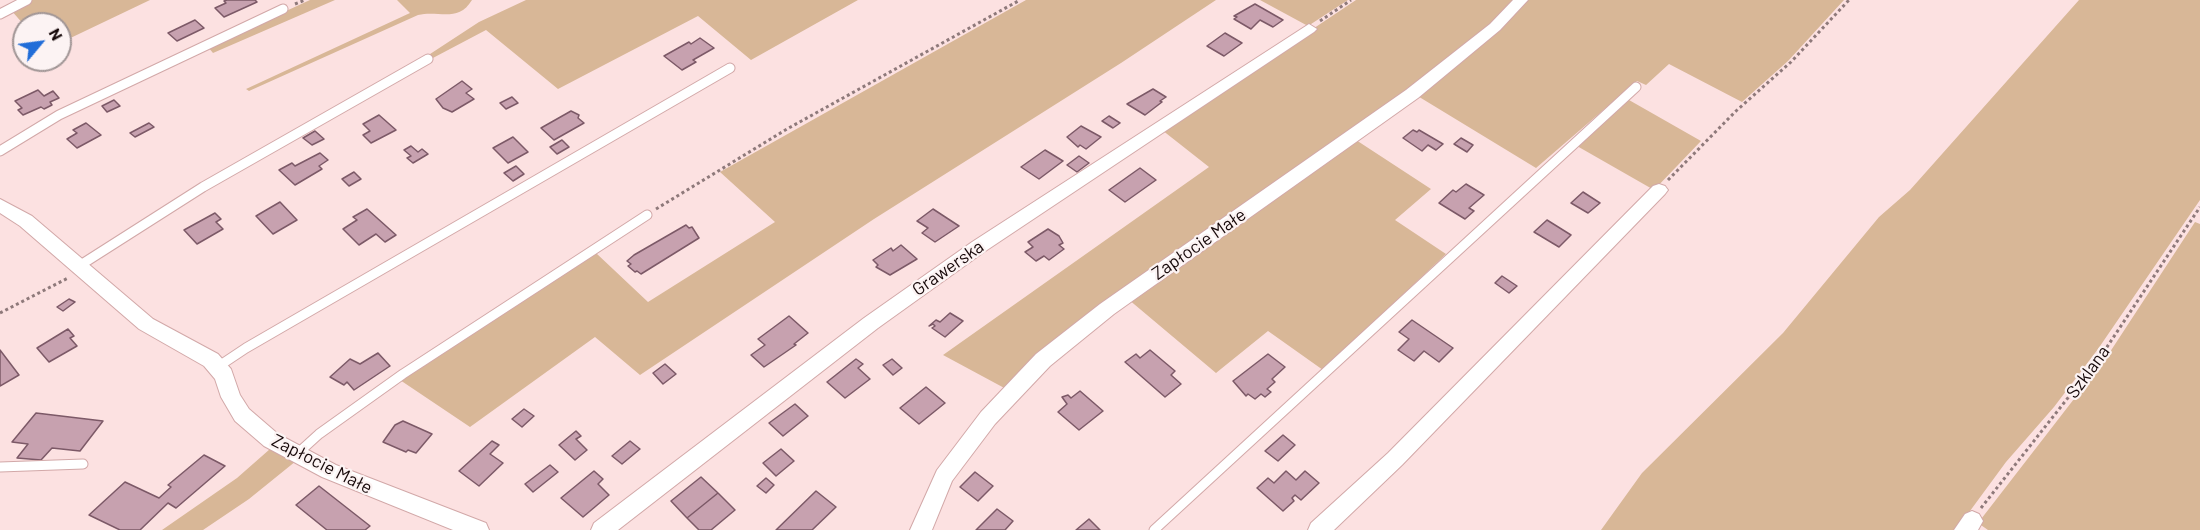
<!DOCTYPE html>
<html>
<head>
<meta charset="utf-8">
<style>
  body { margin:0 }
  #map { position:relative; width:2200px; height:530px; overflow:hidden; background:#fce1e1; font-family:Barlow,sans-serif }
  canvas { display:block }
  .north { position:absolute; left:12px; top:12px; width:60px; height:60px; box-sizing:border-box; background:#fcf3f3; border:2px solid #a09595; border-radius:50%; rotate:61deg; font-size:16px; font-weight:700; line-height:24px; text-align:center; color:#160809 }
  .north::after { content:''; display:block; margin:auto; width:21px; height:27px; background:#216dd8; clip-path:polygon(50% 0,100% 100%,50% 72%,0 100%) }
</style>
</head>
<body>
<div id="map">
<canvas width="2200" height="530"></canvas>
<div class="north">N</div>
</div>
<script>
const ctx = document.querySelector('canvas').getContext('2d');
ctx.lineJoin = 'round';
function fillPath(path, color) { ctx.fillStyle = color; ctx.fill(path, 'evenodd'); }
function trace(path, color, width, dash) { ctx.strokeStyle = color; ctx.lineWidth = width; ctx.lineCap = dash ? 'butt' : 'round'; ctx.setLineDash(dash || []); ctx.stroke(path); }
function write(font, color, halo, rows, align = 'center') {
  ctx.font = font + ' Barlow,sans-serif'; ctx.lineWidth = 4.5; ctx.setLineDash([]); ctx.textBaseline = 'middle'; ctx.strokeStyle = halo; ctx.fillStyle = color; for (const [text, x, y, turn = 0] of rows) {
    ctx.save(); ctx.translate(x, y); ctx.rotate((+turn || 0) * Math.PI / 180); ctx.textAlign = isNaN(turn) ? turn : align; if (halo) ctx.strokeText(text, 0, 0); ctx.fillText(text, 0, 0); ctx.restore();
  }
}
fillPath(new Path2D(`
  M30,0H150L60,43V24L24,25L11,10Z
  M310,0H335L213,53L208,47Z
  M397,0H472C458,23 439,10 418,15L249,91L246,89L410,13Z
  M526,0H858L751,60L698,16L558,89L486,30L431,59L427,56L479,22Z
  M1026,0H1216L1121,63L874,219L640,375L595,337L470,427L400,380L596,253L648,302L775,222L720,172Z
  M1260,0H1348L1308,26Z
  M1356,0H1517L1492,25L1008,390L943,355L1209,167L1162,130Z
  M1525,0H1844L1788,61L1742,102L1669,64L1646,85L1637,81L1536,168L1416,95Z
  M2079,0H2200V200L2098,349L2054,407L2006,462L1956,530H1601L1642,473L1783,333L1879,217L1910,190Z
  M1629,100L1701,141L1654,190L1577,146Z
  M1356,140L1431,189L1395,220L1446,254L1323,370L1268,331L1216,373L1128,299Z
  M2195,222L2200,224V530H1988L1978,523L2108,355Z
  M270,449L296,461L249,499L203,530H162L237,478Z`), '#d8b797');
const building = new Path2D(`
  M227,0H255L257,2L224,17L215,8L226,3L224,1Z
  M1255,4L1283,20L1273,27L1260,20L1251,29L1234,19L1237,17L1234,16Z
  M195,20L204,28L177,41L168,33Z
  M1225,33L1242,43L1224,56L1207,46Z
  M700,38L714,48L693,60L696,62L682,70L664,56L689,42L691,44Z
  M462,81L472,89L466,93L474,99L452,112L443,108L436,99Z
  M1153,89L1166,97L1160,101L1162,102L1145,115L1127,104Z
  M38,90L44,96L53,91L59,98L50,102L52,105L44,109L41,107L23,115L18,110L22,108L15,101Z
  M512,97L518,103L506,109L500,103Z
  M114,100L120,106L107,112L102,106Z
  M571,111L579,115L578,118L584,123L554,140L541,128Z
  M379,115L396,130L371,143L363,135L370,131L363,124Z
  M1109,116L1120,123L1113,128L1102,121Z
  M86,123L101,135L77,148L67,139L77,133L73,130Z
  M149,123L154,127L135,137L130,133Z
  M1081,126L1101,137L1086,149L1080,145L1078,147L1067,137Z
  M1413,130L1417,132L1419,130L1443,144L1436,150L1428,145L1422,151L1403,138Z
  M315,131L324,139L312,145L303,138Z
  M513,137L528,152L508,163L493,148Z
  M1461,138L1473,145L1467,152L1454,144Z
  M562,140L569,147L557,154L550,147Z
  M411,146L418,152L422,149L428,154L413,163L407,158L411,156L404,150Z
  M1045,150L1063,161L1039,179L1021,167Z
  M320,153L328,160L319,166L322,169L295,185L279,170L292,163L295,166Z
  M1079,156L1089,163L1077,172L1067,165Z
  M516,166L524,174L513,181L504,173Z
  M1140,168L1156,180L1125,202L1109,190Z
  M354,172L361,179L349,186L342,179Z
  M1466,184L1484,195L1469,208L1474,211L1465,219L1439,203L1453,190L1456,192Z
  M1583,192L1600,203L1588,213L1571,203Z
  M280,202L297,220L273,234L256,216Z
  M367,209L396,235L385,242L376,234L359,245L343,229L357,220L353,217Z
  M933,209L959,226L935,242L922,233L928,228L917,221Z
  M215,213L221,219L216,222L223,229L197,244L184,230Z
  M1547,220L1571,235L1559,247L1534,232Z
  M686,225L689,228L692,227L699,238L641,274L637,271L635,272L628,266L631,264L627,261L634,255Z
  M1048,229L1059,236L1063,243L1059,245L1064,249L1049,260L1044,256L1036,261L1025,252L1033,247L1028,242Z
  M901,245L917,259L890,275L876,267L878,265L873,260L891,248L893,251Z
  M1502,276L1517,286L1509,293L1495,283Z
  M69,299L75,302L63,311L57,307Z
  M950,313L963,321L945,337L932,328L935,326L933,324L929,326L936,320L940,322Z
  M789,316L808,333L794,344L796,345L764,367L751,355L765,345L758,339Z
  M1412,320L1453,348L1439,362L1424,351L1414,361L1398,350L1409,339L1399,332Z
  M68,329L74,336L70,338L77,346L49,362L37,348Z
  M0,350L19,375L0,386Z
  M1150,350L1175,371L1171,375L1181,384L1165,397L1125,362L1136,354L1140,358Z
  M378,353L390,366L354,390L347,382L344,385L330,377L350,359L360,364Z
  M1268,354L1285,367L1272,379L1275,382L1267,389L1271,392L1265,397L1261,394L1255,399L1248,394L1246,396L1233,381Z
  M856,359L863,364L858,368L870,379L845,398L827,382Z
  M892,359L902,368L893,375L883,365Z
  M665,364L676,374L663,384L653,373Z
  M926,387L945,403L919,424L900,408Z
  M1080,391L1103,411L1079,430L1058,412L1067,404L1062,397L1068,395L1071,398Z
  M795,404L808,416L783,436L769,423Z
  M524,409L534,416L522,427L512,419Z
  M36,413L103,421L80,451L52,448L41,460L17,458L28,444L12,442Z
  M403,421L432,434L416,453L408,450L406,452L383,442L395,425Z
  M576,431L581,436L576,439L587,450L575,460L559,445Z
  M1283,435L1295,445L1278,461L1265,451Z
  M492,441L499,445L490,454L503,463L479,486L459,471Z
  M630,441L640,449L622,464L612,456Z
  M781,449L794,461L776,476L763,463Z
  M204,455L225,466L176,508L168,503L140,530H120L89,515L125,482L159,498L171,487L168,485Z
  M550,465L558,472L533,492L525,484Z
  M594,471L603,479L598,484L609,495L583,517L561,498Z
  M1286,471L1296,480L1305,471L1319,483L1301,500L1295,495L1292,498L1294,501L1283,511L1257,488L1268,478L1274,483Z
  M975,472L993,486L978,501L960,487Z
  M701,477L718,493L687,518L671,501Z
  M766,478L774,485L766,493L757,486Z
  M319,486L370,526L365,530H327L296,505Z
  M816,491L836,507L812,530H776Z
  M718,493L735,510L711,530H699L687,518Z
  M997,509L1013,521L1005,530H976Z
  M1089,519L1100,530H1076Z`);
fillPath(building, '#c7a1af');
trace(building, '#7c5967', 1.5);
const lane = new Path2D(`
  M0,14L27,0
  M0,151L59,115L283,9
  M79,266L203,187L428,59
  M219,366L246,348L730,68
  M297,454L319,434L403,374L647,215
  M0,467L83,464
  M1154,530L1636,87`);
const street = new Path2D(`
  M1513,0H1528L1500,30L1418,98L1114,314L1050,366L995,424L952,481L932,530H910L937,470L981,412L1036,354L1100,304L1406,90L1490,24Z
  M1309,24L1317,29L1314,32L984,252L878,328L618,530H591L594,523L864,318L972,242Z
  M1659,184L1665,186L1668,190L1665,194L1402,465L1334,530H1308L1311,523L1388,453L1653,186Z
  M0,199L32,216L153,319L218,354L231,369L240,395L249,409L278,434L336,465L486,523L489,530H453L322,477L264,446L235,421L221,397L215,379L204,366L139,329L20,226L0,213Z
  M1972,511L1979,514L1983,521L1978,530H1954L1965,514Z`);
trace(lane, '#d2a8a8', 11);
trace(street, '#d2a8a8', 2);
trace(new Path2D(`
  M295,4L305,0
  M1320,21L1351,0
  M1668,180L1736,111L1791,62L1849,0
  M656,209L787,129L1020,0
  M0,313L68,278
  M1981,508L2101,356L2200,207`), '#8e797a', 3, [3, 3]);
trace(lane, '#fff', 9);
fillPath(street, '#fff');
write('18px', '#160809', '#fcf3f3', [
  ["Zapłocie Małe",1199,244,-35],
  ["Grawerska",948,268,-35],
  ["Szklana",2088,372,-54],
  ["Zapłocie Małe",322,464,27]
]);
</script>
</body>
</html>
